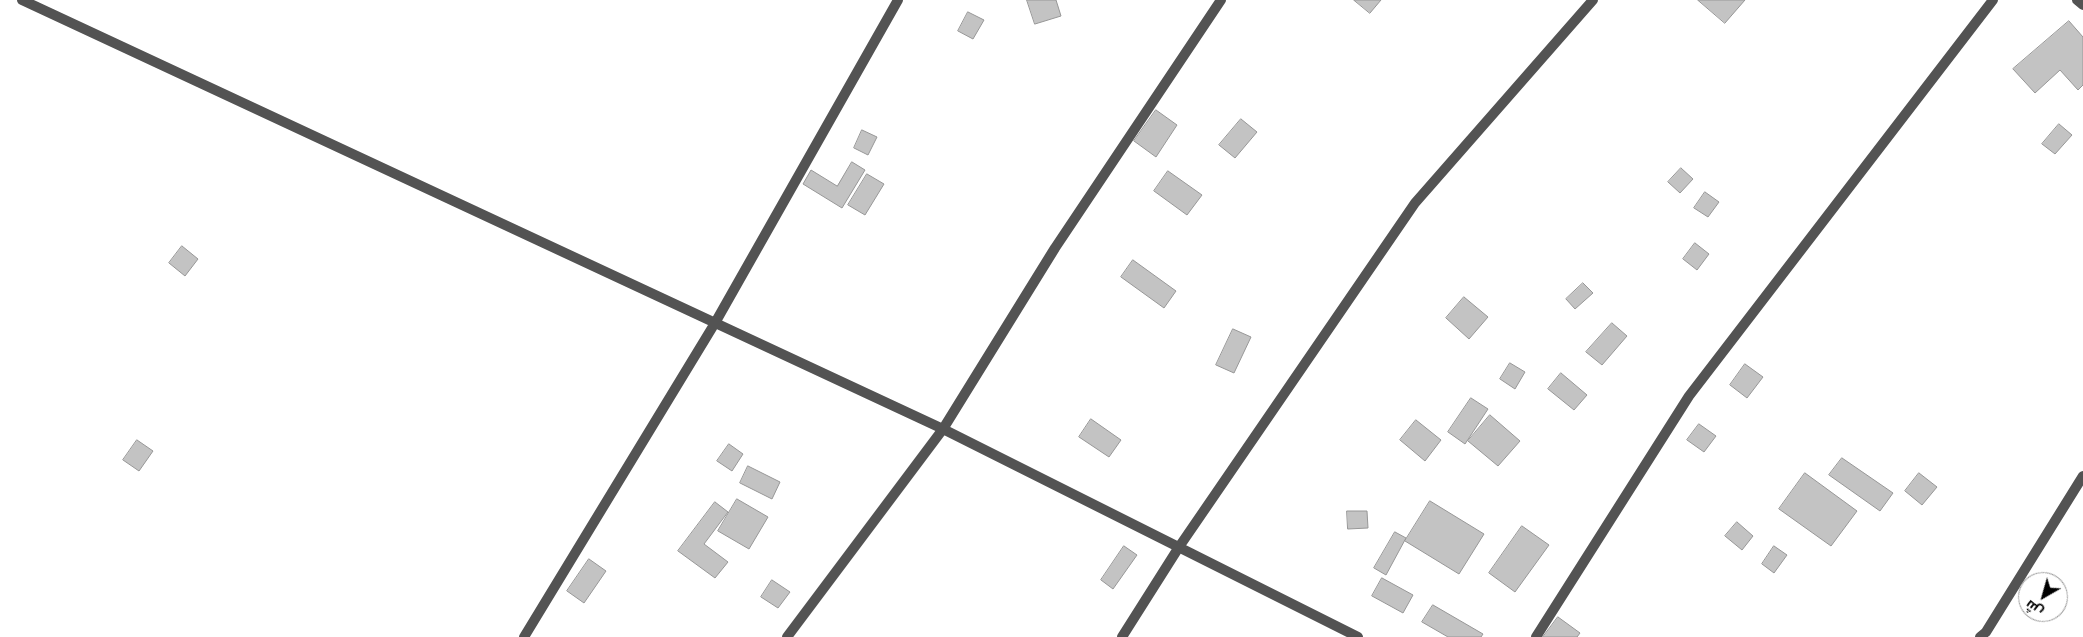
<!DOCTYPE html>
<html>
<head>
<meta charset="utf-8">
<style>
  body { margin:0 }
  #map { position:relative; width:2083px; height:637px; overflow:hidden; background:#fff; font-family:"Source Sans 3",Cairo,sans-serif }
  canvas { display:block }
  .north { position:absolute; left:2018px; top:572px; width:50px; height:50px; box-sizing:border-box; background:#fff; border:1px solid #999; border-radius:50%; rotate:218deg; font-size:14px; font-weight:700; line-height:20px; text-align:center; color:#000 }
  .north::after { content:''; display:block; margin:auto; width:18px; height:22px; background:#000; clip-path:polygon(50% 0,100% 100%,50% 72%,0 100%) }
</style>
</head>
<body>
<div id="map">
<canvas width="2083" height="637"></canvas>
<div class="north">ش</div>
</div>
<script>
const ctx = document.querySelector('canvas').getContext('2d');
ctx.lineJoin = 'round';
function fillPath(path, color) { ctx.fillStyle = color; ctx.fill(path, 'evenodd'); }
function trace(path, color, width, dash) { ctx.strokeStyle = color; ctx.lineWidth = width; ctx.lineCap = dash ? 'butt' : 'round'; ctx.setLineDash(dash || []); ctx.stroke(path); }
const building = new Path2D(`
  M1027,0H1056L1061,16L1035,24Z
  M1354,0H1381L1370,13Z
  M1698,0H1745L1725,23Z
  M968,12L984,20L973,39L958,31Z
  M2069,21L2083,37V85L2078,90L2060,70L2035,93L2013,69Z
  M1156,110L1177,125L1156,157L1134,141Z
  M1241,119L1257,132L1235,158L1219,145Z
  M2059,124L2072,135L2055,154L2042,144Z
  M862,130L877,137L868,155L854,148Z
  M852,162L865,170L842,208L803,184L811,170L837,186Z
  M1681,168L1693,179L1680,193L1668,182Z
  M1168,171L1202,195L1187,215L1154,191Z
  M867,174L884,184L865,215L848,205Z
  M1705,192L1719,202L1708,217L1694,208Z
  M1695,243L1709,254L1697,270L1683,259Z
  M182,246L198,259L185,276L169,263Z
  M1133,260L1176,291L1164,308L1121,277Z
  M1583,283L1593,293L1575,309L1566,299Z
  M1464,297L1488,317L1469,339L1446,318Z
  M1612,323L1627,336L1602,365L1586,352Z
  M1233,329L1251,337L1234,373L1216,365Z
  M1510,363L1525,372L1515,389L1500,379Z
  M1745,364L1763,377L1747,398L1730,385Z
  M1561,373L1587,395L1574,410L1548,389Z
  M1471,398L1488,409L1465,444L1448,432Z
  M1490,415L1520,441L1498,466L1468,441Z
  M1091,419L1121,440L1109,457L1079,437Z
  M1416,420L1441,440L1425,461L1400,440Z
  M1699,424L1716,436L1704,452L1687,440Z
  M137,440L153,451L139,471L123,460Z
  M729,444L743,454L732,471L717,461Z
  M1842,458L1893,493L1880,511L1829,475Z
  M748,466L780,482L772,499L740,483Z
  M1805,473L1857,511L1831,546L1779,509Z
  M1919,473L1937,487L1922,505L1905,491Z
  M737,499L768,517L749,549L718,531Z
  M1430,501L1484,534L1459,574L1405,541Z
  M715,502L728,512L704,544L728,562L715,578L678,551Z
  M1347,511H1367L1368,528L1348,529Z
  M1737,522L1753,536L1742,550L1725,536Z
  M1522,526L1549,545L1515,592L1489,573Z
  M1395,532L1406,538L1386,575L1374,568Z
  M1124,546L1137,555L1113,589L1101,580Z
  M1774,546L1787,555L1774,573L1762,564Z
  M589,559L606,571L584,603L567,591Z
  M1382,578L1413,595L1403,613L1372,596Z
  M772,580L790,592L778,608L761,597Z
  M1433,605L1483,634L1481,637H1448L1422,622Z
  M1558,617L1580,633L1577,637H1543Z`);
fillPath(building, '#c3c3c3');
trace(building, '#979797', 1);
trace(new Path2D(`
  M22,0L943,429L1358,637
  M2077,0L2083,5
  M524,637L715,323L898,0
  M787,637L943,429L1055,248L1221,0
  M1122,637L1179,547L1415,203L1593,0
  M1536,637L1689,396L1993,0
  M1980,637L1986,632L2083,476`), '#535353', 10);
</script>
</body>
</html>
